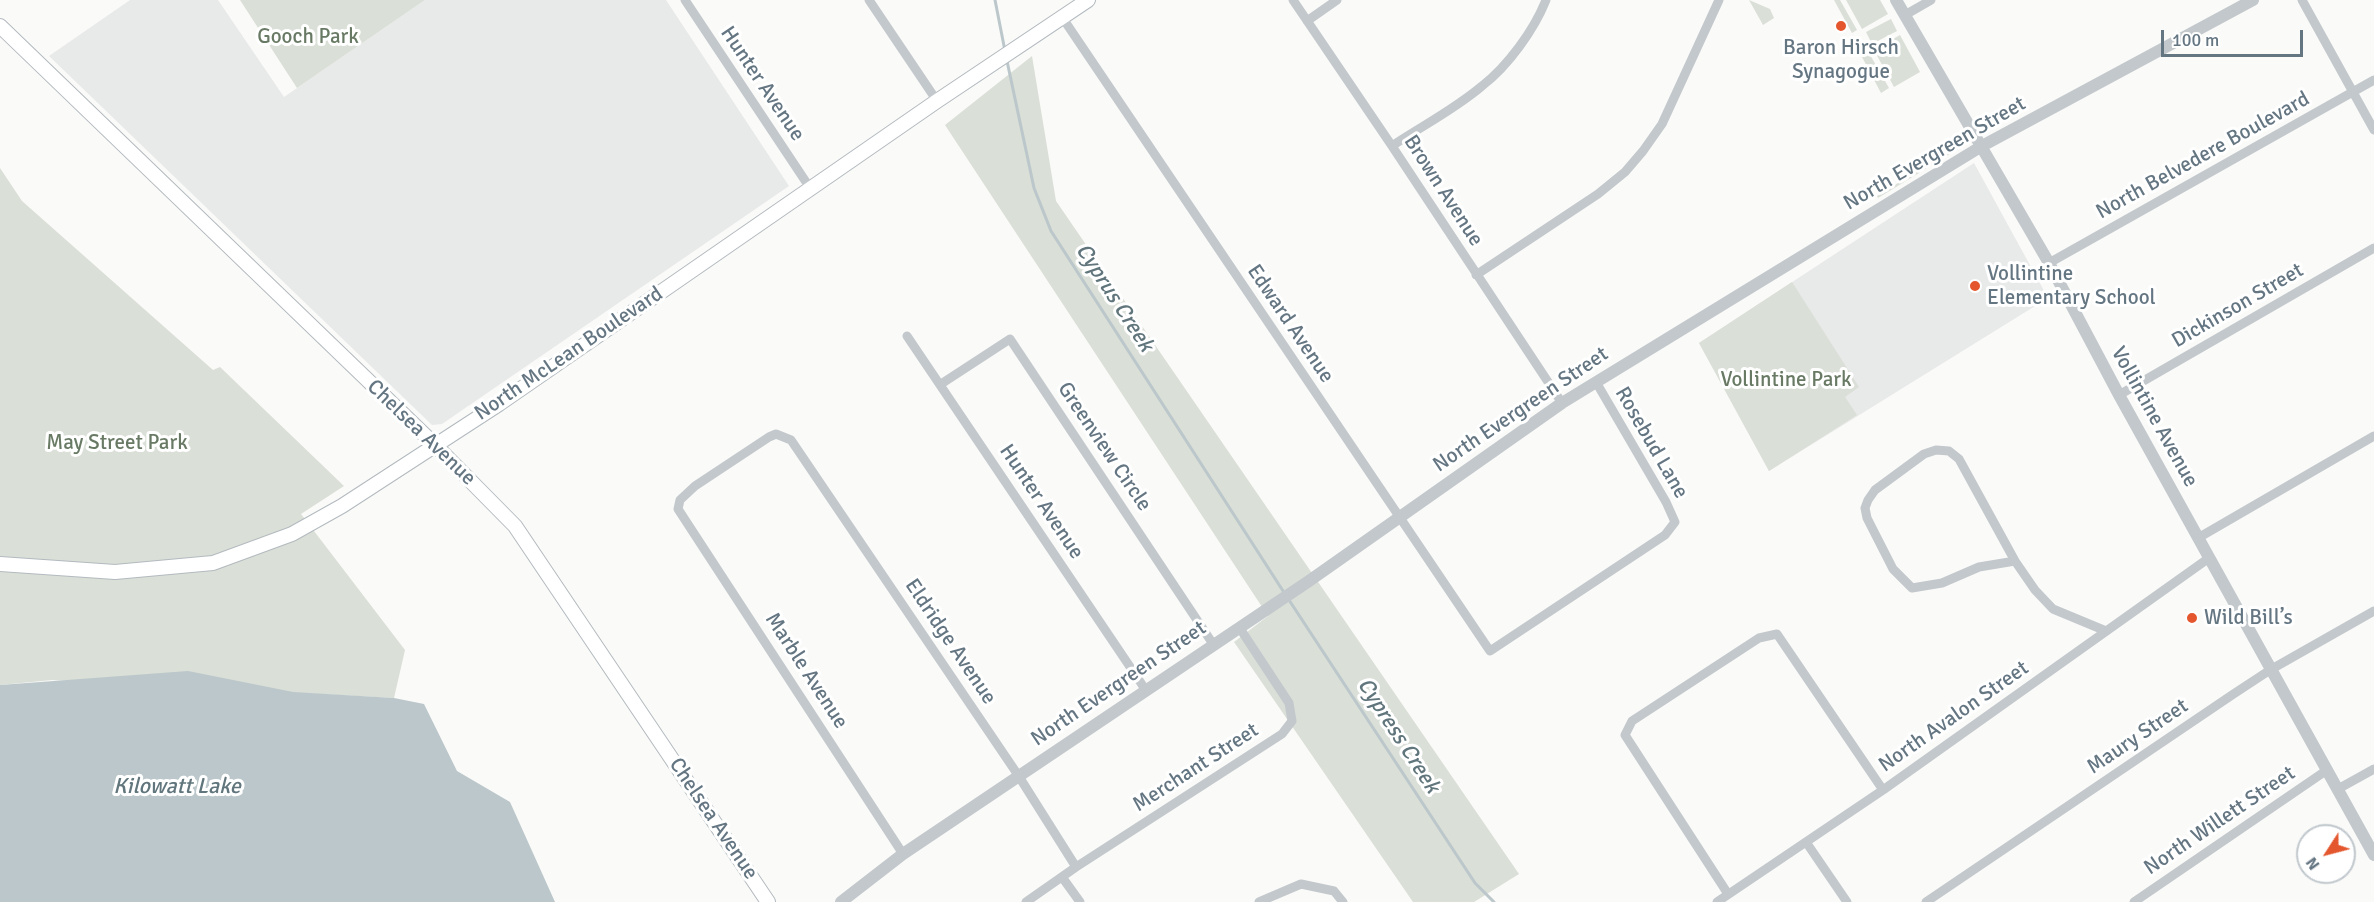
<!DOCTYPE html>
<html>
<head>
<meta charset="utf-8">
<style>
  body { margin:0 }
  #map { position:relative; width:2374px; height:902px; overflow:hidden; background:#fafaf8; font-family:Signika,sans-serif }
  canvas { display:block }
  .north { position:absolute; left:2296px; top:824px; width:60px; height:60px; box-sizing:border-box; background:#fff; border:2px solid #c1c8cd; border-radius:50%; rotate:234deg; font-size:16px; font-weight:700; line-height:24px; text-align:center; color:#657683 }
  .north::after { content:''; display:block; margin:auto; width:21px; height:27px; background:#e4572e; clip-path:polygon(50% 0,100% 100%,50% 72%,0 100%) }
  .scale { position:absolute; left:2161px; top:30px; width:142px; height:27px; box-sizing:border-box; border:3px solid #657683; border-top:0; padding-left:8px; font-size:18px; line-height:21px; white-space:nowrap; color:#657683; -webkit-text-stroke:4px #fff; paint-order:stroke }
</style>
</head>
<body>
<div id="map">
<canvas width="2374" height="902"></canvas>
<div class="north">N</div>
<div class="scale">100 m</div>
</div>
<script>
const ctx = document.querySelector('canvas').getContext('2d');
ctx.lineJoin = 'round';
function fillPath(path, color) { ctx.fillStyle = color; ctx.fill(path, 'evenodd'); }
function trace(path, color, width, dash) { ctx.strokeStyle = color; ctx.lineWidth = width; ctx.lineCap = dash ? 'butt' : 'round'; ctx.setLineDash(dash || []); ctx.stroke(path); }
function write(font, color, halo, rows, align = 'center') {
  ctx.font = font + ' Signika,sans-serif'; ctx.lineWidth = 6; ctx.setLineDash([]); ctx.textBaseline = 'middle'; ctx.strokeStyle = halo; ctx.fillStyle = color; for (const [text, x, y, turn = 0] of rows) {
    ctx.save(); ctx.translate(x, y); ctx.rotate((+turn || 0) * Math.PI / 180); ctx.textAlign = isNaN(turn) ? turn : align; if (halo) ctx.strokeText(text, 0, 0); ctx.fillText(text, 0, 0); ctx.restore();
  }
}
fillPath(new Path2D(`
  M130,0H218L284,97L425,0H666L789,186L442,424L432,425L49,56Z
  M1974,163L2048,298L1769,471L1699,343Z`), '#e8e9e9');
fillPath(new Path2D(`
  M240,0H425L297,88Z
  M1749,0L1770,9L1774,18L1763,25Z
  M1834,0H1840L1857,30L1852,33Z
  M1846,0H1880L1888,14L1862,29Z
  M1891,19L1897,31L1872,44L1866,32Z
  M1900,35L1920,72L1894,87L1874,50Z
  M1869,53L1889,88L1881,93L1862,57Z
  M1032,56L1056,201L1519,874L1474,902H1413L1234,642L1268,616L945,125Z
  M1958,146L1960,148L1878,198L1877,196Z
  M0,168L22,201L213,370L220,367L344,486L301,514L405,650L394,698L52,680L0,685Z
  M1792,282L1859,387L1845,397L1857,415L1769,471L1699,343Z`), '#dadfd7');
fillPath(new Path2D(`
  M188,671L293,692L394,698L424,704L457,771L510,802L555,902H0V685Z`), '#bbc7cb');
trace(new Path2D(`
  M995,0L1005,51
  M1007,61L1034,188L1051,231L1285,594
  M1289,600L1475,883L1494,902`), '#bbc7cb', 3);
const secondary = new Path2D(`
  M0,26L435,445L515,526L768,902
  M0,564L115,572L213,563L292,534L342,506L499,404L937,101L1088,0`);
trace(secondary, '#b3babf', 16);
trace(new Path2D(`
  M685,0L810,188
  M869,0L937,101
  M1293,0L1392,146L1562,403
  M2302,0L2374,130
  M1905,15L1931,0
  M1062,17L1490,651L1665,535L1675,522L1666,502L1596,382
  M1307,21L1337,0
  M1392,146C1422,126 1455,109 1482,86C1508,66 1534,30 1546,0
  M2049,263L2374,80
  M1476,275L1598,194L1625,172L1643,151L1662,124L1719,0
  M907,336L1145,689
  M941,384L1010,339L1213,644
  M2119,395L2374,248
  M1936,450L1949,451L1959,459L2015,561L1979,567L1942,583L1912,588L1893,569L1867,518L1865,508L1868,500L1875,490L1924,454Z
  M2198,538L2374,436
  M2015,561L2035,590L2053,609L2106,631
  M2338,789L2374,769
  M1806,842L1847,902
  M903,854L678,509L680,500L695,486L769,437L776,434L791,440L1018,775L1076,867
  M1062,877L1080,902
  M1728,894L1625,735L1632,721L1759,638L1777,634L1883,790
  M1026,902L1076,867L1282,734L1292,721L1289,703L1239,627
  M1259,902L1301,884L1334,891L1343,902
  M1717,902L1883,790L2209,558
  M1926,902L2232,695L2270,670L2374,611
  M2134,902L2327,770`), '#c3c8cc', 9);
trace(new Path2D(`
  M1896,0L2049,263L2119,395L2374,855
  M841,902L903,854L1309,581L1562,403L1982,146L2253,0`), '#c3c8cc', 12);
trace(secondary, '#fff', 14);
for (const [x, y, r, color] of [
  [1841,26,6,"#e4572e"],
  [1975,286,6,"#e4572e"],
  [2192,618,6,"#e4572e"]
]) { const dot = new Path2D(); dot.arc(x, y, r, 0, 2 * Math.PI); ctx.fillStyle = color; ctx.fill(dot); trace(dot, '#fff', 2); }
write('21px', '#687a64', '#fff', [
  ["Gooch Park",308,37],
  ["Vollintine Park",1786,380],
  ["May Street Park",117,443]
]);
write('21px', '#657683', '#fff', [
  ["Baron Hirsch",1841,48,"center"],
  ["Synagogue",1841,72,"center"],
  ["Vollintine",1987,274],
  ["Elementary School",1987,298],
  ["Wild Bill’s",2204,618]
], 'left');
write('21px', '#657683', '#fff', [
  ["Hunter Avenue",762,84,56],
  ["North Evergreen Street",1935,154,-30],
  ["North Belvedere Boulevard",2203,156,-29],
  ["Brown Avenue",1443,191,57],
  ["Dickinson Street",2238,306,-30],
  ["Edward Avenue",1290,324,56],
  ["North McLean Boulevard",569,354,-34],
  ["North Evergreen Street",1521,410,-34],
  ["Vollintine Avenue",2154,417,61],
  ["Chelsea Avenue",421,433,44],
  ["Rosebud Lane",1651,443,60],
  ["Greenview Circle",1104,447,56],
  ["Hunter Avenue",1041,502,56],
  ["Eldridge Avenue",950,642,56],
  ["Marble Avenue",806,671,57],
  ["North Evergreen Street",1119,684,-34],
  ["North Avalon Street",1954,717,-35],
  ["Maury Street",2138,737,-34],
  ["Merchant Street",1196,768,-33],
  ["Chelsea Avenue",713,819,56],
  ["North Willett Street",2220,821,-34]
]);
write('italic 22px', '#60757c', '#fff', [
  ["Cyprus Creek",1114,298,57],
  ["Cypress Creek",1398,736,57],
  ["Kilowatt Lake",177,787]
]);
</script>
</body>
</html>
